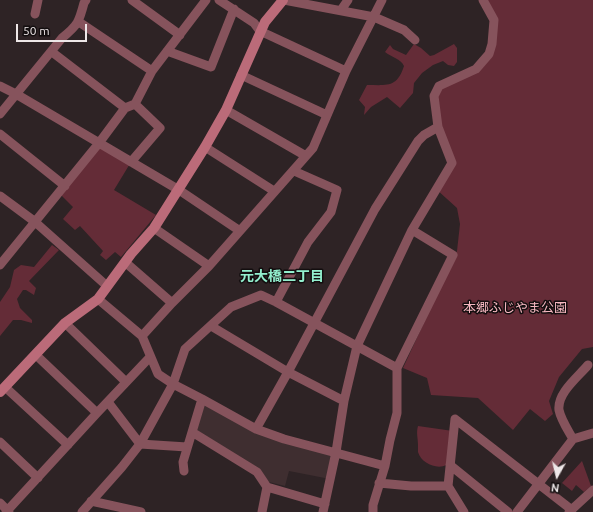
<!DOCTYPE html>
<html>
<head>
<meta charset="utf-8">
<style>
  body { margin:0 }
  #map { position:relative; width:593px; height:512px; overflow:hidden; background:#2e2325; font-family:Ubuntu,sans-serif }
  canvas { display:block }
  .north { position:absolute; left:537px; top:456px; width:40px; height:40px; -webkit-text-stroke:3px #130e0f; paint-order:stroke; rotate:188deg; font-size:11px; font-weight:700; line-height:16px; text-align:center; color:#eee7e8 }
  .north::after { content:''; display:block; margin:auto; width:14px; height:18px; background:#eee7e8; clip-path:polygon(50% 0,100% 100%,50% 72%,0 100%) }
  .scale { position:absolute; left:16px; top:24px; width:71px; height:18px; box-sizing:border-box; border:2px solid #eee7e8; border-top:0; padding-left:5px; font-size:12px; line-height:14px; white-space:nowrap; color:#eee7e8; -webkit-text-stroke:3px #130e0f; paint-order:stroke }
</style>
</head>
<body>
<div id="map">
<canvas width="593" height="512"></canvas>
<div class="north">N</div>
<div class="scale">50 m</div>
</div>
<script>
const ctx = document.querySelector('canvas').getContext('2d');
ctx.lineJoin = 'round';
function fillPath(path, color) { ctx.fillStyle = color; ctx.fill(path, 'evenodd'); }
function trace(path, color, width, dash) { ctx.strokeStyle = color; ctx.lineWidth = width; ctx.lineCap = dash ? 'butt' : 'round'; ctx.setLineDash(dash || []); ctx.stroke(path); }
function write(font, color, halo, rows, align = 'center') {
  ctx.font = font + ' Ubuntu,"Noto Sans JP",sans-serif'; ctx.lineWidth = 3; ctx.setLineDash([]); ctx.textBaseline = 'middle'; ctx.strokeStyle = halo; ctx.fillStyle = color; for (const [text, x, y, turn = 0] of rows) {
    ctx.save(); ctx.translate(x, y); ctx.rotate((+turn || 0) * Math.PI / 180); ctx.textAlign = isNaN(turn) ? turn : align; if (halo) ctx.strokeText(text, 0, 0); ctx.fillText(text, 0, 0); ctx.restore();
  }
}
fillPath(new Path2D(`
  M202,399L256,429L336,452L330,479L289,471L285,486L269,482L192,432Z`), '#3f2e30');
fillPath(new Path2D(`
  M483,0H593V347L582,349L559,377L549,401L553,414L545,421L530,409L513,430L478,398L431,395L427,378L403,368L457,251L460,224L457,208L436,189L452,163L434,96L439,86L476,69L489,54L493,30Z
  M414,44L421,48L430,56L434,55L454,44L457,48V62L454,66L448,65L443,61L433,65L422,73L414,83L413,93L400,108L387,97L371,107L364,115L365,107L359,100L367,85C387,85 397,88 404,66C401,59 391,57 385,52L390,45L393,49L406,55Z
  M99,143L131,162L114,190L156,215L121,257L115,252L106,260L100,255L103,251L80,226L75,230L63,219L73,207L59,193Z
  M52,245L59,250L29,281L36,288L34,295L26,290H23L17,299L20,308L32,320V323L21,320H13L0,336V302L10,287L14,270L21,265L34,267Z
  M418,426L453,431L446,465C437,470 421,463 418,452C418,450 418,447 418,445C418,438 416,433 418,426Z
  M582,461L591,486L584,492L576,485L572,491L562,483Z`), '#642c37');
trace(new Path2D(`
  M132,0L180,35
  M219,0L254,23L260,31L346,71
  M284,0L374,17L404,30L415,40
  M341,10L348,0
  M35,14L38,0
  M79,22L152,71
  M167,51L211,67L234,9
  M52,52L125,108
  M241,75L327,115
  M0,86L16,94L179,190L240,231
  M226,110L306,156
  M0,114L62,38C78,25 79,22 84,3L86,0
  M0,134L65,186
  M205,147L274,191
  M131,162L160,128L135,104
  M0,196L34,221L107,286
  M154,228L209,266
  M125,262L172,303
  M0,265L99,143L125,108L135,104L152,71L206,0
  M98,299L142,336L158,374L173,384L202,399L256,429L284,439L385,466
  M276,302L308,242L331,212L337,190L294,171
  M65,323L126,382
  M211,326L288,372L344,401
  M142,336L172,303L209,266L313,148L346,71L382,0
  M36,355L97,413
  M5,387L68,445
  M108,402L140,444L187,447
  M256,429L288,372L375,209L418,141L424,135L438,127
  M192,432L257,472L267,487L325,504
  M573,439C568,430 561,420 559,410C557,393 578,377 588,365
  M0,442L38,478
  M450,465L508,512
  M184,471L183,462L202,399
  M379,483L411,486H448
  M91,501L141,512
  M0,503L9,512
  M6,512L97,413L150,357
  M82,512L122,467L140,444L173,384L185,349L231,307L261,295L276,302L397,368
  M262,512L267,487
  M323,512L336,452L344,401L357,346L412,230
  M373,512V505L385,466L390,440L397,413V368L453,255L412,230L452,163L438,127L434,96L439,86L476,69L489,54L492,44L494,20L483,0
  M464,512L448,486L455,419L572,510
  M517,512L573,439L593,433
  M569,512L593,490`), '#86535c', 9);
trace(new Path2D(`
  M0,392L65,323L98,299L131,254L154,228L205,147L226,110L265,22L283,0`), '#bb6b79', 10);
write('13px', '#f6b8c1', '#130e0f', [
  ["本郷ふじやま公園",515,308]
]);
write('bold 14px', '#93efce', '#130e0f', [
  ["元大橋二丁目",282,276]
]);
</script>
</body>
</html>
